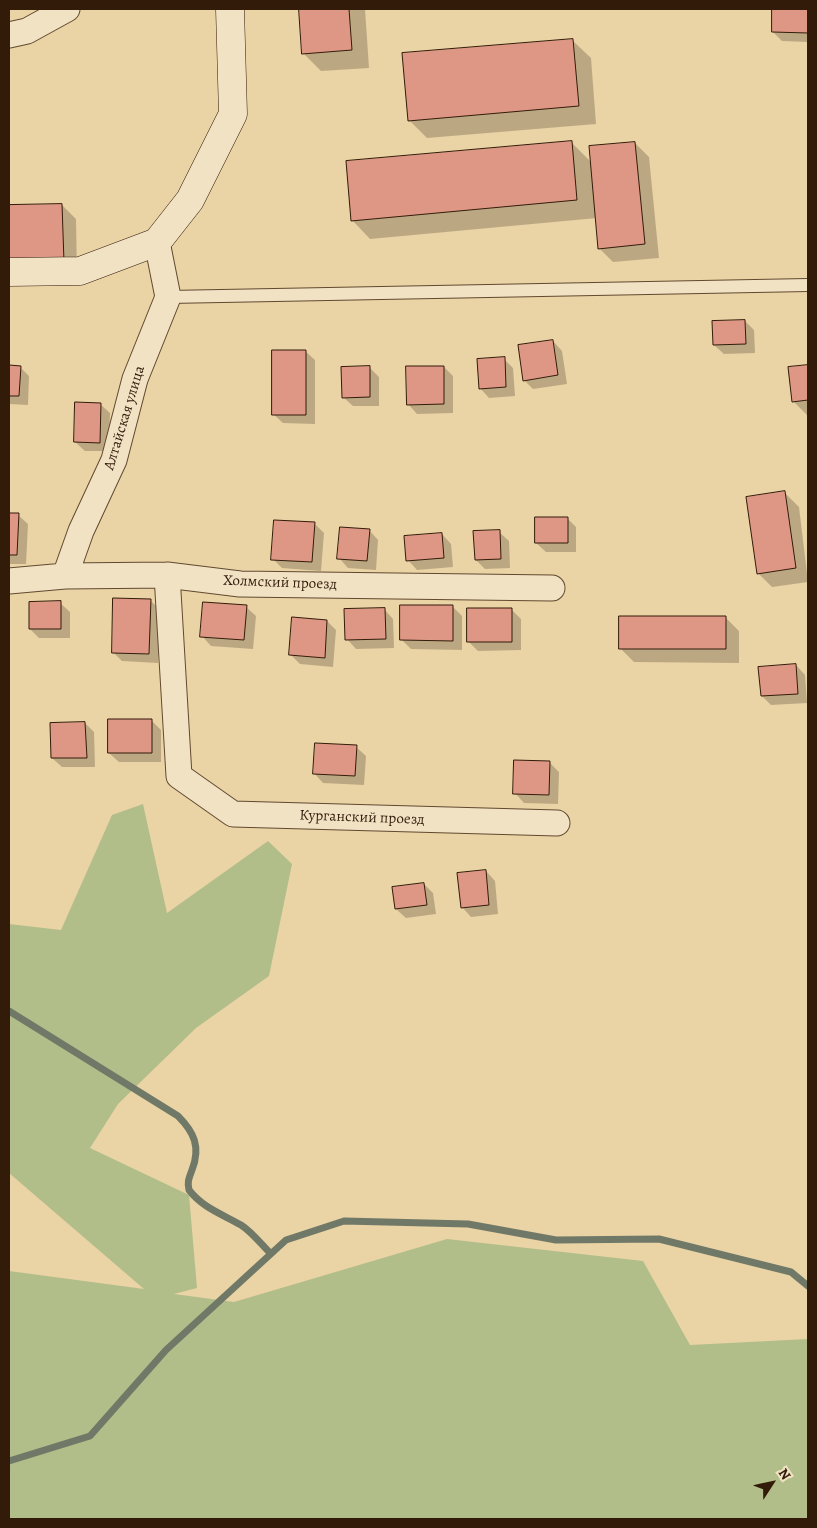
<!DOCTYPE html>
<html>
<head>
<meta charset="utf-8">
<style>
  body { margin:0 }
  #map { position:relative; width:817px; height:1528px; overflow:hidden; background:#ead3a4; font-family:Alegreya,serif }
  canvas { display:block }
  .frame { position:absolute; inset:0; border:10px solid #331b0a; pointer-events:none }
  .north { position:absolute; left:747px; top:1458px; width:50px; height:50px; -webkit-text-stroke:4px #f1e2c4; paint-order:stroke; rotate:55deg; font-size:14px; font-weight:700; line-height:20px; text-align:center; color:#331b0a }
  .north::after { content:''; display:block; margin:auto; width:18px; height:22px; background:#331b0a; clip-path:polygon(50% 0,100% 100%,50% 72%,0 100%) }
</style>
</head>
<body>
<div id="map">
<canvas width="817" height="1528"></canvas>
<div class="frame"></div>
<div class="north">N</div>
</div>
<script>
const ctx = document.querySelector('canvas').getContext('2d');
ctx.lineJoin = 'round';
function fillPath(path, color) { ctx.fillStyle = color; ctx.fill(path, 'evenodd'); }
function trace(path, color, width, dash) { ctx.strokeStyle = color; ctx.lineWidth = width; ctx.lineCap = dash ? 'butt' : 'round'; ctx.setLineDash(dash || []); ctx.stroke(path); }
function write(font, color, halo, rows, align = 'center') {
  ctx.font = font + ' Alegreya,serif'; ctx.lineWidth = 4; ctx.setLineDash([]); ctx.textBaseline = 'middle'; ctx.strokeStyle = halo; ctx.fillStyle = color; for (const [text, x, y, turn = 0] of rows) {
    ctx.save(); ctx.translate(x, y); ctx.rotate((+turn || 0) * Math.PI / 180); ctx.textAlign = isNaN(turn) ? turn : align; if (halo) ctx.strokeText(text, 0, 0); ctx.fillText(text, 0, 0); ctx.restore();
  }
}
fillPath(new Path2D(`
  M143,804L167,913L268,841L292,864L269,976L196,1028L118,1104L90,1148L189,1195L197,1288L174,1294L234,1302L447,1239L643,1261L690,1345L808,1339V1519H9V1271L144,1289L9,1173V924L61,930L112,815Z`), '#b2be8a');
fillPath(new Path2D(`
  M300,9H365L369,68L321,71L303,53Z
  M773,9H808V42L782,41L773,32Z
  M572,40L591,58L596,124L427,138L409,120Z
  M571,142L591,162L635,143L649,157L659,258L613,262L599,248L597,218L370,239L352,220Z
  M62,205L76,219L77,276L9,273V206Z
  M745,321L754,330L755,353L724,354L714,345Z
  M553,341L562,351L567,384L533,389L524,380Z
  M305,351L315,360V424L283,423L273,414Z
  M504,359L513,368L515,396L489,398L480,388Z
  M9,366L20,367L29,376L28,405L9,404Z
  M808,366V416L793,401L790,368Z
  M369,367L379,377V406H353L343,397Z
  M444,367L453,376V413L417,414L408,404Z
  M100,404L110,413L109,451H85L75,442Z
  M785,493L799,507L808,582L772,587L758,573Z
  M9,514L18,515L28,524L26,564H9Z
  M567,518L576,527V552H546L536,543Z
  M314,523L324,533L321,571L282,568L273,559Z
  M369,530L378,540L376,570L348,568L339,558Z
  M499,532L509,541L510,568L485,569L476,560Z
  M442,534L451,544L453,567L417,570L408,560Z
  M150,600L160,610L158,663L122,661L113,652Z
  M60,603L70,612V638H39L30,629Z
  M246,607L256,616L253,649L211,646L202,636Z
  M453,607L462,616V650L411,649L401,639Z
  M384,609L393,619L394,648L356,649L347,639Z
  M511,609L521,619V650L478,651L468,641Z
  M725,617L739,631V663L634,662L620,648Z
  M327,621L336,630L333,667L300,664L291,655Z
  M796,665L805,675L807,703L771,705L762,696Z
  M152,721L161,730V762H119L109,753Z
  M85,723L94,732L95,767H62L52,758Z
  M356,747L366,756L364,785L323,783L314,773Z
  M549,762L559,772L558,804L524,803L515,793Z
  M486,871L495,881L498,914L471,917L462,907Z
  M424,884L433,893L436,914L406,918L396,909Z`), '#0003');
trace(new Path2D(`
  M9,1011L178,1116C194,1132 201,1147 192,1170C189,1178 187,1182 189,1190C203,1208 222,1214 241,1225C252,1232 261,1244 270,1253
  M9,1461L90,1436L166,1350L286,1240L344,1221L468,1224L556,1240L659,1239L791,1272L808,1286`), '#707967', 7);
const building = new Path2D(`
  M299,9H349L352,50L302,54Z
  M772,9H808V33L772,32Z
  M573,39L579,106L408,121L402,53Z
  M572,141L577,200L351,221L346,161Z
  M635,142L645,244L598,249L589,146Z
  M62,204L64,262L9,264V205Z
  M745,320L746,344L713,345L712,321Z
  M553,340L558,375L523,381L518,345Z
  M272,350H306V415H272Z
  M505,357L506,387L479,389L477,359Z
  M9,365L21,366L19,396H9Z
  M808,365V400L792,402L788,367Z
  M370,366V397L342,398L341,367Z
  M406,366H444V404L407,405Z
  M75,402L101,403L100,443L74,442Z
  M785,491L796,568L757,574L746,497Z
  M9,513H19L17,555H9Z
  M535,517H568V543H535Z
  M274,520L315,522L312,562L271,560Z
  M340,527L370,529L367,561L337,559Z
  M500,530L501,559L475,560L473,531Z
  M442,533L444,558L406,561L404,536Z
  M113,598L151,599L149,654L112,653Z
  M61,601V629H29V602Z
  M203,602L247,605L244,640L200,637Z
  M400,605H453V641L400,640Z
  M385,608L386,639L345,640L344,609Z
  M467,608H512V642H467Z
  M619,616H726V649H619Z
  M292,617L327,620L325,658L289,655Z
  M796,664L798,694L761,696L758,667Z
  M108,719H152V753H108Z
  M85,722L87,758H51L50,723Z
  M315,743L357,745L355,776L313,774Z
  M514,760L550,761L549,795L513,794Z
  M486,870L489,905L461,908L457,873Z
  M424,883L427,905L395,909L392,887Z`);
fillPath(building, '#dd9784');
trace(building, '#331b0a', 1);
const lane = new Path2D(`
  M168,297L808,285`);
const street = new Path2D(`
  M9,35L27,31L67,9
  M167,575L179,776L233,814L557,823
  M65,576L81,531L114,460L135,379L168,297L157,242
  M9,581L65,576L167,575L240,584L552,588`);
const secondary = new Path2D(`
  M9,272L80,271L157,242L190,200L233,114L230,9`);
trace(lane, '#614930', 14);
trace(street, '#614930', 27);
trace(secondary, '#331b0a', 29);
trace(lane, '#f1e2c4', 12);
trace(street, '#f1e2c4', 25);
trace(secondary, '#f1e2c4', 28);
write('15px', '#331b0a', '#f1e2c4', [
  ["Алтайская улица",125,418,-73],
  ["Холмский проезд",280,583,2],
  ["Курганский проезд",362,818,2]
]);
</script>
</body>
</html>
